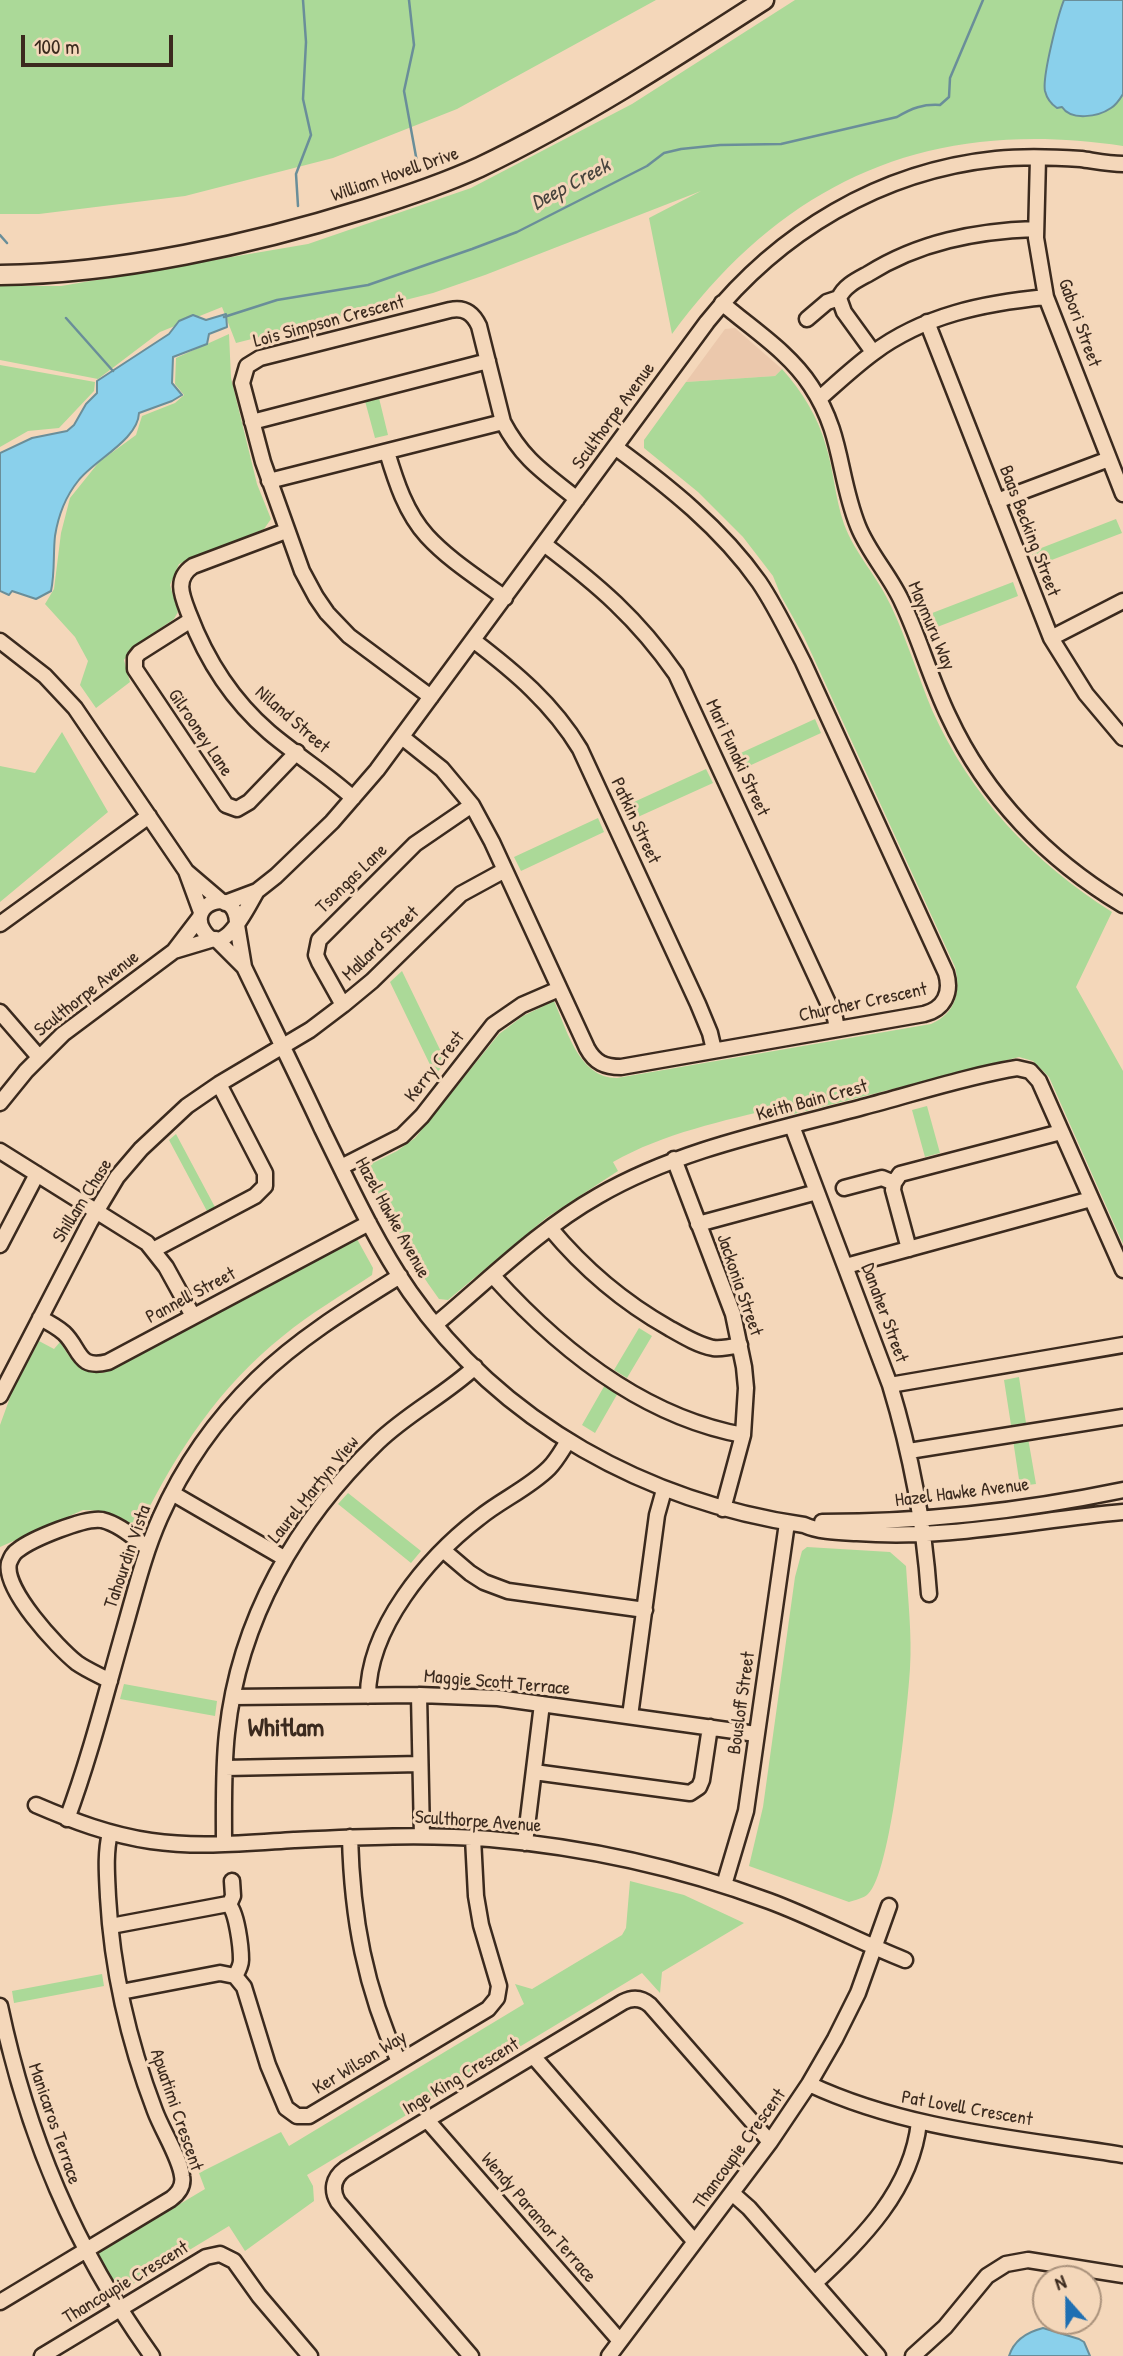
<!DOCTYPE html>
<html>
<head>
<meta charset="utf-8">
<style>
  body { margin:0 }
  #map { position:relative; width:1123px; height:2356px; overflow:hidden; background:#f4d7ba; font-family:"Patrick Hand",sans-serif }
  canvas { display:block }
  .north { position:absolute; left:1032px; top:2265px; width:70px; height:70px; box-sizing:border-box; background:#f4d7ba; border:2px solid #aa927c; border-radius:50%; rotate:339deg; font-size:19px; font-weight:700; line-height:28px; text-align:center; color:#3b2a1e }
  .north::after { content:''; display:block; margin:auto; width:24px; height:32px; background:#1f6fb2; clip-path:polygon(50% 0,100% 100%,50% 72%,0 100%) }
  .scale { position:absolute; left:21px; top:35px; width:152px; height:32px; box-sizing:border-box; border:4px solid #3b2a1e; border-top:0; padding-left:9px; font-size:21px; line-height:24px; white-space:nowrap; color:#3b2a1e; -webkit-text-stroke:5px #f4d7ba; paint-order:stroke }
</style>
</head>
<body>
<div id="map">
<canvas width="1123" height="2356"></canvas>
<div class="north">N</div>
<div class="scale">100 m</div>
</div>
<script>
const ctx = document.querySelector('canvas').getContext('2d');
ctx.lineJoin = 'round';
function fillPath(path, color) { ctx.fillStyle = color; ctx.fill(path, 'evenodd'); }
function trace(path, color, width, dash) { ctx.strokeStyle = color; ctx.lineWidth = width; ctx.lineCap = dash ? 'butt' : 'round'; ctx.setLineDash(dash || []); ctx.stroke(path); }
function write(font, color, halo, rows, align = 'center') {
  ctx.font = font + ' "Patrick Hand",sans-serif'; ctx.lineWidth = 6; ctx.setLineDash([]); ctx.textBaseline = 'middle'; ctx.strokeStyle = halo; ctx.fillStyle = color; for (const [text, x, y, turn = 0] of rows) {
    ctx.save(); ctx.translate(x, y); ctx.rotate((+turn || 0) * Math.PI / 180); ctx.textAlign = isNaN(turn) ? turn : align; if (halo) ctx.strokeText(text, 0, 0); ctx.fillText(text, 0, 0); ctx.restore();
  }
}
fillPath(new Path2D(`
  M735,328L782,369L775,376L686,382L725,329Z`), '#ebc8ac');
fillPath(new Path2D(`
  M0,0H656L457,109L333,158L185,196L39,214H0Z
  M795,0H1123V146C931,117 787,178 672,334L649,218L701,191L485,275L433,293L236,343L222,307L160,332L98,379L0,360V286H61L308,244L471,188L632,104Z
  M229,334L231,378L257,484L271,519L264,529L179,564L170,585L178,612L174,619L133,647L124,660L130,682L96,708L80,685L88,661L75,637L45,604L54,589L61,533L70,498L99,462L136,435L142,416L175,403L184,395L175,384L176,358Z
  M0,365L95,382L94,391L59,428L28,431L0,447Z
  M782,369C802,391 818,417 826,446C834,472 835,498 844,524C855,554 878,577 891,606C907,640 918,676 932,710C971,797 1033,862 1112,912L1076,987L1123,1071V1244L1049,1077L1033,1061L1019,1057L782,1117L780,1107C723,1121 664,1133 613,1162L618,1171L546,1218L448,1300L439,1299C410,1259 387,1217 365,1173V1167L397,1151L415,1138L499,1034L523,1016L554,1001C567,1030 579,1078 617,1078L931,1024C956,1013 961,992 955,967L804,637L781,596L773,576L743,537L698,492L644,448V440L686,382L775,376Z
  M379,398L388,435L375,438L365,401Z
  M1116,519L1122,533L1036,566L1031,552Z
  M1013,582L1018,596L932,629L927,615Z
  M815,719L821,733L738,771L732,757Z
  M62,732L108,812L0,902V766L35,773Z
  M706,769L713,783L629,821L623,807Z
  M598,818L604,832L521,871L514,857Z
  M402,971L446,1062L435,1075L390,982Z
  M927,1106L940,1153L925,1157L912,1110Z
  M176,1134L216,1209L208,1213L169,1140Z
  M357,1239L373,1268L372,1275C342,1295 311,1313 283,1336C220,1386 177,1451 142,1522L133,1525C117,1514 103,1510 83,1510L0,1547V1425L12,1392L39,1341L54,1349L60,1342C71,1360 80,1373 103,1373Z
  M639,1328L652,1336L627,1378L614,1370Z
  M1019,1377L1026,1423L1011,1425L1004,1380Z
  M606,1383L619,1391L595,1433L582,1425Z
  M1028,1438L1036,1484L1020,1486L1013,1440Z
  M348,1493L421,1551L411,1563L338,1504Z
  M807,1547L890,1552L906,1566C908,1600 912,1635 910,1668C908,1703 891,1875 868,1894C864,1898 855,1900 849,1902L749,1866L763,1807L795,1577L802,1551Z
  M124,1684L217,1701L215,1716L120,1699Z
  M630,1881L684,1895L744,1923L662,1972L660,1993L642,1973L307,2175L313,2186L314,2201L245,2251L229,2226L120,2292L96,2254L205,2189L199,2173L281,2132L289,2146L524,2004L515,1984L532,1989L622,1935L626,1928Z
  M102,1974L104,1986L14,2003L12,1991Z`), '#abd998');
const water = new Path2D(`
  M1064,0H1123V94C1120,99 1116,105 1111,108C1098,117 1071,121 1062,107L1057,108C1051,104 1047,99 1045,91C1042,77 1058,15 1064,0Z
  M226,314L227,327L209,334L207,344L173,357L172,383L182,395L172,401L139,413C138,440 94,460 78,481C66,496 58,517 55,536C53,554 55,573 51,591L36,599L12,591L9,595L0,591V453L32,438L67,431L74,425L86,404L97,393V381L169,334L179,321L193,315L206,320Z
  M1043,2328L1079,2339L1084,2342L1090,2356H1009C1014,2340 1027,2332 1043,2328Z`);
fillPath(water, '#8ad0eb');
trace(water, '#6a8e99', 2);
trace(new Path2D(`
  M409,0L414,45L404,91L417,162
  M298,206L296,174L311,135L303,99L306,42L303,0
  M0,235L7,243
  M224,317L277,300L368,285L472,249L517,232L647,166L664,153L681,149L720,145L781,144L897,117C912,108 923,104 940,105L949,97L950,78L983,0
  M66,318L113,371`), '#6a8e99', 2.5);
const minor = new Path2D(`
  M1038,158L1036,238L1046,297L1123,494
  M722,303C752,329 789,352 811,386C843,434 838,476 858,526C869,554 891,576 903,604C920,640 931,680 949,717C986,797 1048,860 1123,905
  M807,319L827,302L839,298
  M927,322L1051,638L1086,694L1123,738
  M873,352L844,312L839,298C844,286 857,280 868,274C919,242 976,231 1035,229
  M819,399C837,383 854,367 873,353C924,315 984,303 1046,297
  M252,422L488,361
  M387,452C396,482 406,513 427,536C449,560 478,578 505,598
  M269,481L503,422
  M997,501L1109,459
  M286,531L193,566C174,579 182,596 189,614C206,659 232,700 269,732C296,755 327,774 353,798
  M544,544C598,585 637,618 676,674L835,1018L837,1029
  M191,620L139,653L135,658V669L226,805L237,809L249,802L297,752
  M1051,638L1123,601
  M473,640C515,672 553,704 580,749L698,1004L710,1033L714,1050
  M0,641L45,676L75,708L186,871L201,912
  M431,697L349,636L327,613L316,597L302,571L263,462L242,383L247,366L260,358L450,310C464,307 473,313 479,326L503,422C523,460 545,473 577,499
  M402,737L442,769L472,805L492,842L587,1048C595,1063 605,1067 621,1067L924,1014C944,1009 952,993 946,973L803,662C789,635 776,607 759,582C721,528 668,486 615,447
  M187,872L221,901
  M225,903L257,891L276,876L332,822L377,770L707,322C779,232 880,171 996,159C1023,156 1053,157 1081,159C1095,161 1109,164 1123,164
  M237,922C235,885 187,904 203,930C223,963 248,905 257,891
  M0,924L149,816
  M237,925L244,967C270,1021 297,1075 322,1129C349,1184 375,1241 410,1292C502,1424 648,1502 804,1525C820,1532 839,1532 857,1533C948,1540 1033,1520 1123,1512
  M216,939L244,967
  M174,951L214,939
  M343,1005L319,962L316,955L319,940L415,844L472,805
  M0,1012L39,1057
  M0,1103L26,1071L63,1034L174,951L200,917
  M792,1126L890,1385C911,1454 924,1522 929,1594
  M0,1151L147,1243L166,1267L193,1316
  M674,1159L733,1314L744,1367L746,1388L743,1435L723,1509
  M341,1167L402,1136L422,1116L493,1025L522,1005L559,989
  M844,1188L882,1178L894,1183
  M698,1224L817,1192
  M550,1228C584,1269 623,1302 669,1328C683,1336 698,1345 713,1348C722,1349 731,1347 740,1345
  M0,1245L37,1174
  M909,1249L893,1190L894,1183L900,1174L1061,1132
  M153,1250L255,1196L265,1186V1173L219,1084
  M846,1266L1091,1199
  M493,1276C559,1349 644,1417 743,1435
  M40,1318C48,1322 57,1327 64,1333C81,1349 77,1370 108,1362L369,1223
  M436,1324C488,1281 538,1230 598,1196C679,1149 773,1131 863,1107C913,1094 967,1076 1017,1068L1030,1071L1039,1081L1123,1270
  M890,1385L1123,1345
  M0,1396L90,1222L117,1177L141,1149L187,1106L219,1084L310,1030L343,1005L372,981L461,894L505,870
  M909,1451L1123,1417
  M172,1493L284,1558
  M822,1522C921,1522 1027,1510 1123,1490
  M443,1550L470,1573L484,1582L508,1591L645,1610
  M110,1681C99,1675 87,1670 77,1663C57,1647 3,1589 9,1563C11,1558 13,1553 18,1550C32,1539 85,1517 102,1520C119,1524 134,1538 148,1548
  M419,1695L422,1836
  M368,1696C368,1628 427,1558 479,1518C501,1500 529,1488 549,1468C557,1460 562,1450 568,1441
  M233,1697L419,1695L498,1698L756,1734
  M630,1716L657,1515L664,1490
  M225,1768L420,1764
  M534,1772L690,1793L699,1787L702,1780L710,1727
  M36,1805C73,1821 110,1835 151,1841C199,1848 247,1843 294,1840C360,1837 425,1834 490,1839C585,1847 680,1868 769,1901C815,1918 859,1942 905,1960
  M67,1819C90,1757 106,1693 124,1630C135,1592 144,1554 160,1518C183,1466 217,1418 257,1379C299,1338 350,1307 400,1276
  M350,1837C352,1918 365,1988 399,2062
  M525,1843L542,1704
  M224,1844C224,1807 223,1769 227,1733C239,1619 297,1520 378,1442C408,1413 445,1395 475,1367
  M724,1885L746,1811L787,1523
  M229,1905L233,1896L232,1881
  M111,1926L228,1904C237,1911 241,1948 241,1960C241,1966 238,1971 235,1976
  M121,1992L220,1973L235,1976L244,1987L268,2065L286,2108L297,2116H309L488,2009L497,1998L499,1986L481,1925L476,1896L473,1838
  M0,2006C27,2135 75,2249 152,2356
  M533,2056L695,2242
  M809,2084C907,2130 1017,2138 1123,2155
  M427,2120L620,2341
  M732,2193L749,2208L878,2356
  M815,2283C862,2239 912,2190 919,2122
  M0,2302L171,2199C179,2193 184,2186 182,2176C180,2158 162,2130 155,2111C129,2043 112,1970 108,1897C107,1875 105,1854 110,1833
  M42,2356L206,2257L220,2254L234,2261L259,2296L310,2356
  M471,2356L338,2202C331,2190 333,2178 345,2169L623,2002C633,1997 642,1998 650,2005L770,2142
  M609,2356L770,2142L809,2084L835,2039L858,1993L889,1906
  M913,2356L945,2327L987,2276L1006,2264L1028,2260L1123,2275`);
const major = new Path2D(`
  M0,275C118,274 253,244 365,209C404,197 443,184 480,167C580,119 671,60 764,0`);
trace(minor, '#3b2a1e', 19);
trace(major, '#3b2a1e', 23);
trace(minor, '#f4d7ba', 14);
trace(major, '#f4d7ba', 18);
write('19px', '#3b2a1e', '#f4d7ba', [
  ["William Hovell Drive",395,175,-19],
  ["Lois Simpson Crescent",329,322,-15],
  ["Gabori Street",1079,323,70],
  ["Sculthorpe Avenue",614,416,-54],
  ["Baas Becking Street",1029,531,69],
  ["Maymuru Way",931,626,67],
  ["Niland Street",292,720,41],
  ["Gilrooney Lane",200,733,56],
  ["Mari Funaki Street",737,758,65],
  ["Patkin Street",635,821,65],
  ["Tsongas Lane",352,879,-44],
  ["Mallard Street",381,944,-44],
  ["Sculthorpe Avenue",87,994,-38],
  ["Churcher Crescent",863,1003,-12],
  ["Kerry Crest",435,1067,-52],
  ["Keith Bain Crest",812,1101,-15],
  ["Shillam Chase",83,1201,-58],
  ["Hazel Hawke Avenue",392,1218,61],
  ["Jackonia Street",739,1285,71],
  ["Pannell Street",191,1296,-28],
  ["Danaher Street",884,1313,70],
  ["Laurel Martyn View",314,1490,-51],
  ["Hazel Hawke Avenue",962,1493,-7],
  ["Tahourdin Vista",128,1557,-71],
  ["Maggie Scott Terrace",497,1683,5],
  ["Bousloff Street",742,1703,-82],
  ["Sculthorpe Avenue",478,1822,4],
  ["Ker Wilson Way",360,2063,-31],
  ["Inge King Crescent",461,2077,-31],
  ["Pat Lovell Crescent",967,2109,10],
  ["Apuatimi Crescent",176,2110,71],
  ["Manicaros Terrace",54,2124,71],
  ["Thancoupie Crescent",740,2149,-54],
  ["Wendy Paramor Terrace",538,2218,49],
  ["Thancoupie Crescent",126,2283,-31]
]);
write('italic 21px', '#47433d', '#f4d7ba', [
  ["Deep Creek",571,185,-28]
]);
write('bold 26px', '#3b2a1e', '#f4d7ba', [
  ["Whitlam",286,1729]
]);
</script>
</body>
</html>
